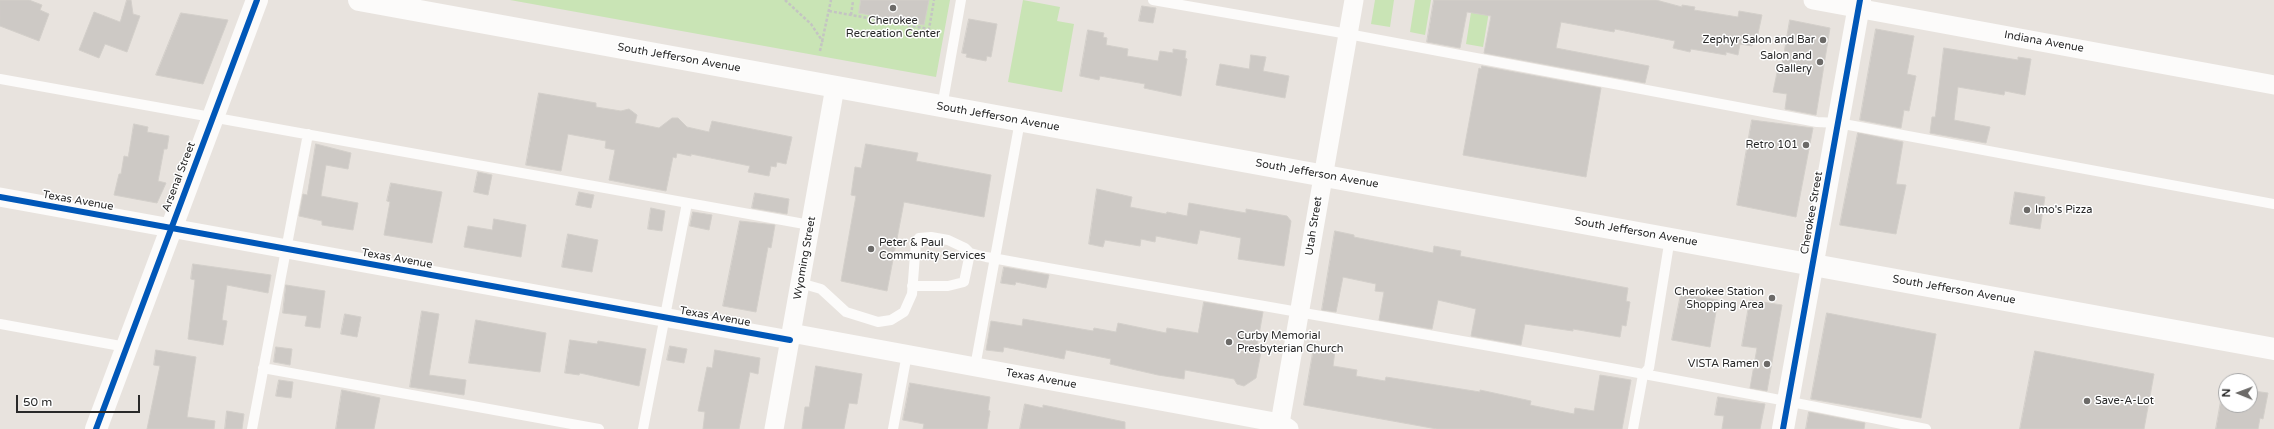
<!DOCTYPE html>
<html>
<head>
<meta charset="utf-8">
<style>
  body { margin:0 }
  #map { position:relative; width:2274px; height:429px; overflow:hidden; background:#e8e3de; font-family:"Varela Round",sans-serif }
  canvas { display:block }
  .north { position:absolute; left:2218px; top:373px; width:40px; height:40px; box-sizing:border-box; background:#fff; border:1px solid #a9a9a9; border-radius:50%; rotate:271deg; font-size:11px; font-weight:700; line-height:16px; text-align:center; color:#292929 }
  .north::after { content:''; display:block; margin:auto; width:14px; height:18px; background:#6c6a68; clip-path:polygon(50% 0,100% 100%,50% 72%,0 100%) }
  .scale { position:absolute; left:16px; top:395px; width:124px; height:18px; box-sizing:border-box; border:2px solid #292929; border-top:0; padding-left:5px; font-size:12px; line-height:14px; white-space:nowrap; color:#292929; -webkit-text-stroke:3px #fff; paint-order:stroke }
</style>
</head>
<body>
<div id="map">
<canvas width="2274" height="429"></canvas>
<div class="north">N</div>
<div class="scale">50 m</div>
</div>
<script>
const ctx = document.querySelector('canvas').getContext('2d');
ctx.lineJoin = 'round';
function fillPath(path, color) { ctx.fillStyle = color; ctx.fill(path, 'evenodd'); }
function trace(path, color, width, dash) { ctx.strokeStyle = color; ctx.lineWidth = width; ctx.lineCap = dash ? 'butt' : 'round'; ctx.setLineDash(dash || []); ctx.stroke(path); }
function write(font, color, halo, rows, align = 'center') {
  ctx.font = font + ' "Varela Round",sans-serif'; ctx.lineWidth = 3; ctx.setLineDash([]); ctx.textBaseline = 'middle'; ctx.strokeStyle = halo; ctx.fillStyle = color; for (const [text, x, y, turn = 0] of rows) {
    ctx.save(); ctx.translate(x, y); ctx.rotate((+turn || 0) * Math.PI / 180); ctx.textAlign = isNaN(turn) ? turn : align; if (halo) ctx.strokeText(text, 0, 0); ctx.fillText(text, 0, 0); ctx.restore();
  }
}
fillPath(new Path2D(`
  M510,0H950L936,77Z
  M1023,0L1060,7L1057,21L1074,24L1062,92L1008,82Z
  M1375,0H1394L1390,27L1371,24Z
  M1415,0H1431L1425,35L1410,32Z
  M1473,0H1491L1483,47L1466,44Z`), '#c9e4b5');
const building = new Path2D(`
  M0,0H29L42,5L40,10L49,14L39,41L0,26Z
  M127,0H131L133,14L140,16L127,52L105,44L99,58L79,50L94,12L120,22Z
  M861,0H929L924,25L859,13Z
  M1434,0H1656L1682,7V5L1695,7L1694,10L1738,17L1739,11L1762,15L1756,43L1753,42L1752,46L1740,44L1738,55L1726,52V55L1691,49L1690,52L1673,48L1675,41L1615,29L1614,32L1561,22L1556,48L1649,66L1645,83L1484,53L1491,16L1467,12L1460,48L1427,42Z
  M1142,6L1156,8L1153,23L1139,21Z
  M181,13L228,20L203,84L156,75Z
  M969,19L997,24L991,57L987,56L986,61L966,57L967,54L962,53Z
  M1790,20L1830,28L1816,115L1785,109L1787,94L1773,92L1779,63H1782Z
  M1876,29L1914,36L1907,74L1916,76L1909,111L1904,110L1901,128L1860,120Z
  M1088,30L1104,33L1103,37L1107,38L1106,45L1128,49L1127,56L1158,61L1160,51L1173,53V49L1186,51L1185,58L1187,59L1181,96L1144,88L1145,84L1100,76L1099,80L1080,76Z
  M1944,48L2018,60V57L2031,59L2025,95L2005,91L2004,95L1958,87L1954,120L1990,127L1986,143L1930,133L1932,117H1935Z
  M1251,55L1266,57L1263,71L1289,76L1285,98L1216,85L1220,64L1249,69Z
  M1482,66L1601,88L1586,177L1463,155L1479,68L1481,69Z
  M539,93L596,103V107L621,111L629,109L637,115L635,123L659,128L672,118H678L687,127L709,132L712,121L792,137L786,164L777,162L776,167L771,166L769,176L748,172L750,166L691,154V156L677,153L676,158L673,157L666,191L609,180L615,150L605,148L606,141L568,134L561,171L526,165Z
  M1752,120L1813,128L1796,217L1737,205Z
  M134,124L148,127L147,132L169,136L167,149H164L158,181L166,183L157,203L114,195L119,174H121L124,156L128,157Z
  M1858,133L1903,142L1896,184L1906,185L1896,234L1840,225Z
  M316,144L351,153L348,169L326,165L321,196L358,203L353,230L322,225V221L299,216L303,194L307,195Z
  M866,144L918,153L916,161L991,175L984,217L904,202L887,291L841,281L856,196L851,195L855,167L861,168Z
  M478,172L492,175L488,195L474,192Z
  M391,183L442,192L432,243L384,235L390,202L387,201Z
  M1097,189L1132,197L1130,207L1166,214L1167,212L1187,216L1189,203L1246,213V209L1287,216L1291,221L1284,266L1238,259L1241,238L1200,230L1197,244L1156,236L1155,242L1141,239L1140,246L1105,240L1103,247L1089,244Z
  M579,192L594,195L591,208L576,205Z
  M2015,192L2045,197L2040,229L2010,224Z
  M755,193L789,199L787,214L752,208Z
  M651,208L665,211L662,231L648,229Z
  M693,212L712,215L709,230L690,226Z
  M494,219L526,225L521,257L464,247L468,226L492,230Z
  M740,221L775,225L771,248L768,247L756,312L723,306Z
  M1335,231L1354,235V237L1433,253L1434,246L1461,251L1460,256L1628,288L1626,301L1630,302L1626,326L1622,325L1620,337L1573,329V331L1525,324L1521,345L1471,336L1476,309L1438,300L1432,329L1379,320L1384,292L1375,291L1376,284L1343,277L1336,312L1322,310Z
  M568,234L598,240L592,272L562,267Z
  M193,264L271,275L268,293L227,285L222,320L227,321L223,345L188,339L195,280L191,279Z
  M1004,267L1049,275L1046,288L1016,282L1015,285L1001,283Z
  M286,285L325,291L320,328L305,326L307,316L283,313Z
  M1681,294L1718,300L1710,347L1672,340Z
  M1750,300L1782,305L1767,391L1750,388L1757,348L1742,346Z
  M1204,302L1263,312L1257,346L1262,347L1256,378L1244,386L1237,384L1234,379L1185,370L1184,379L1158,375L1110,364L1111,359L1066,350L1064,359L1004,347L1003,352L986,350L991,321L1022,326L1023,319L1093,331L1094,328L1116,332L1118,323L1166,333L1167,328L1198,333Z
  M422,311L439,314L429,375L466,380L464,395L410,387Z
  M1827,313L1936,334L1921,418L1811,399Z
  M345,314L361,317L357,337L341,334Z
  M476,320L546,333L540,372L469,363Z
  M570,340L597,344L598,341L646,349L639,386L580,373L579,375L565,373Z
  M670,346L687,349L684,363L667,360Z
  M276,347L292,349L290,365L274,362Z
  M1314,347L1335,351L1333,366L1357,370L1356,376L1385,381L1386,377L1480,392V390L1531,401L1530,405L1574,414L1575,408L1594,411L1600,375L1631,380L1622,429H1437L1304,405Z
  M156,350L196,357L187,417L215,421L214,429H147L160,366L154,365Z
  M715,350L760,358L758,374L750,372L739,429H703L705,412L698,411L707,367L712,368Z
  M2035,351L2154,374L2144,429H2020Z
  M816,366L862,374L857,404L849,403L844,429H802L805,407H809Z
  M279,380L293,382L291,398L276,396Z
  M910,383L990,397L988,410L990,411L987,429H923L924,424L903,420Z
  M342,390L380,398L374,429H336Z
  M2223,390H2226V405H2250V395H2253L2254,391L2268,393L2263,419L2260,418L2258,429H2216Z
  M1718,397L1765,404L1760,429H1722L1724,416L1715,415Z
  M1025,404L1043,408V405L1125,422V429H1020Z
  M227,411L244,414L242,429H225Z
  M1809,412L1865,423L1864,429H1806Z`);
fillPath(building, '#cdc9c5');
trace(building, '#d3cfca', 1);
trace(new Path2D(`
  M785,0L811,24L823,42
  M829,11L929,29L934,0
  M851,15L853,1
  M820,51L831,0`), '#c4c4c3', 2.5, [3, 2]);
trace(new Path2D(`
  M1153,0L1348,34L1817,122L1838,123L2274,204
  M0,79L810,225
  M942,107L961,0
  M800,283L821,289L846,312L878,322L891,320L904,312L912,294L916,242L919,238L931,237L948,240L965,248L970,253L986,257C1299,313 1614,365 1926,429
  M912,286H948L964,282L970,253
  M0,324L126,347
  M975,367L1020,121
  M263,368L599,429
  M252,429L308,134
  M643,429L687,203
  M893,429L907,354
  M1633,429L1643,375L1649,368L1670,238`), '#fcfbfa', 10);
trace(new Path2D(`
  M1813,0L2274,85
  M0,197L790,340
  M791,333L1280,423L1289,429
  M774,429L835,87
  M1279,429L1354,0`), '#fcfbfa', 19);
trace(new Path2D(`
  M359,0L2274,349
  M96,429L257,0
  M1783,429L1860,0`), '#fcfbfa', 22);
trace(new Path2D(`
  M0,197L790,340
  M96,429L257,0
  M1783,429L1860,0`), '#0057b8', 6);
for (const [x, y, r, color] of [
  [893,8,4,"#6c6a68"],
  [1823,40,4,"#6c6a68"],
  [1820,62,4,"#6c6a68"],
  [1806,145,4,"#6c6a68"],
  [2027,210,4,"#6c6a68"],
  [871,249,4,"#6c6a68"],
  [1772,298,4,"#6c6a68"],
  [1229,342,4,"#6c6a68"],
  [1767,364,4,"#6c6a68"],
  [2087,401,4,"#6c6a68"]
]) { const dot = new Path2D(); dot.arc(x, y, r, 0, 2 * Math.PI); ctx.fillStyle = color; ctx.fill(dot); trace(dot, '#fff', 1.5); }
write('11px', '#292929', '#fff', [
  ["Cherokee",893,21,"center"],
  ["Recreation Center",893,34,"center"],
  ["Zephyr Salon and Bar",1815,40],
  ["Salon and",1812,56],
  ["Gallery",1812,69],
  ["Retro 101",1798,145],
  ["Imo's Pizza",2035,210,"left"],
  ["Peter & Paul",879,243,"left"],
  ["Community Services",879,256,"left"],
  ["Cherokee Station",1764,292],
  ["Shopping Area",1764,305],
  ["Curby Memorial",1237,336,"left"],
  ["Presbyterian Church",1237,349,"left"],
  ["VISTA Ramen",1759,364],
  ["Save-A-Lot",2095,401,"left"]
], 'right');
write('11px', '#292929', '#fff', [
  ["Indiana Avenue",2044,42,10],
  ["South Jefferson Avenue",679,58,10],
  ["South Jefferson Avenue",998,117,10],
  ["South Jefferson Avenue",1317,174,10],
  ["Arsenal Street",179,177,-69],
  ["Texas Avenue",78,201,10],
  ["Cherokee Street",1812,213,-80],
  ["Utah Street",1314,226,-81],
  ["South Jefferson Avenue",1636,232,10],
  ["Wyoming Street",805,258,-80],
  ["Texas Avenue",397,259,10],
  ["South Jefferson Avenue",1954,290,10],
  ["Texas Avenue",715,317,10],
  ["Texas Avenue",1041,379,10]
]);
</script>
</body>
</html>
